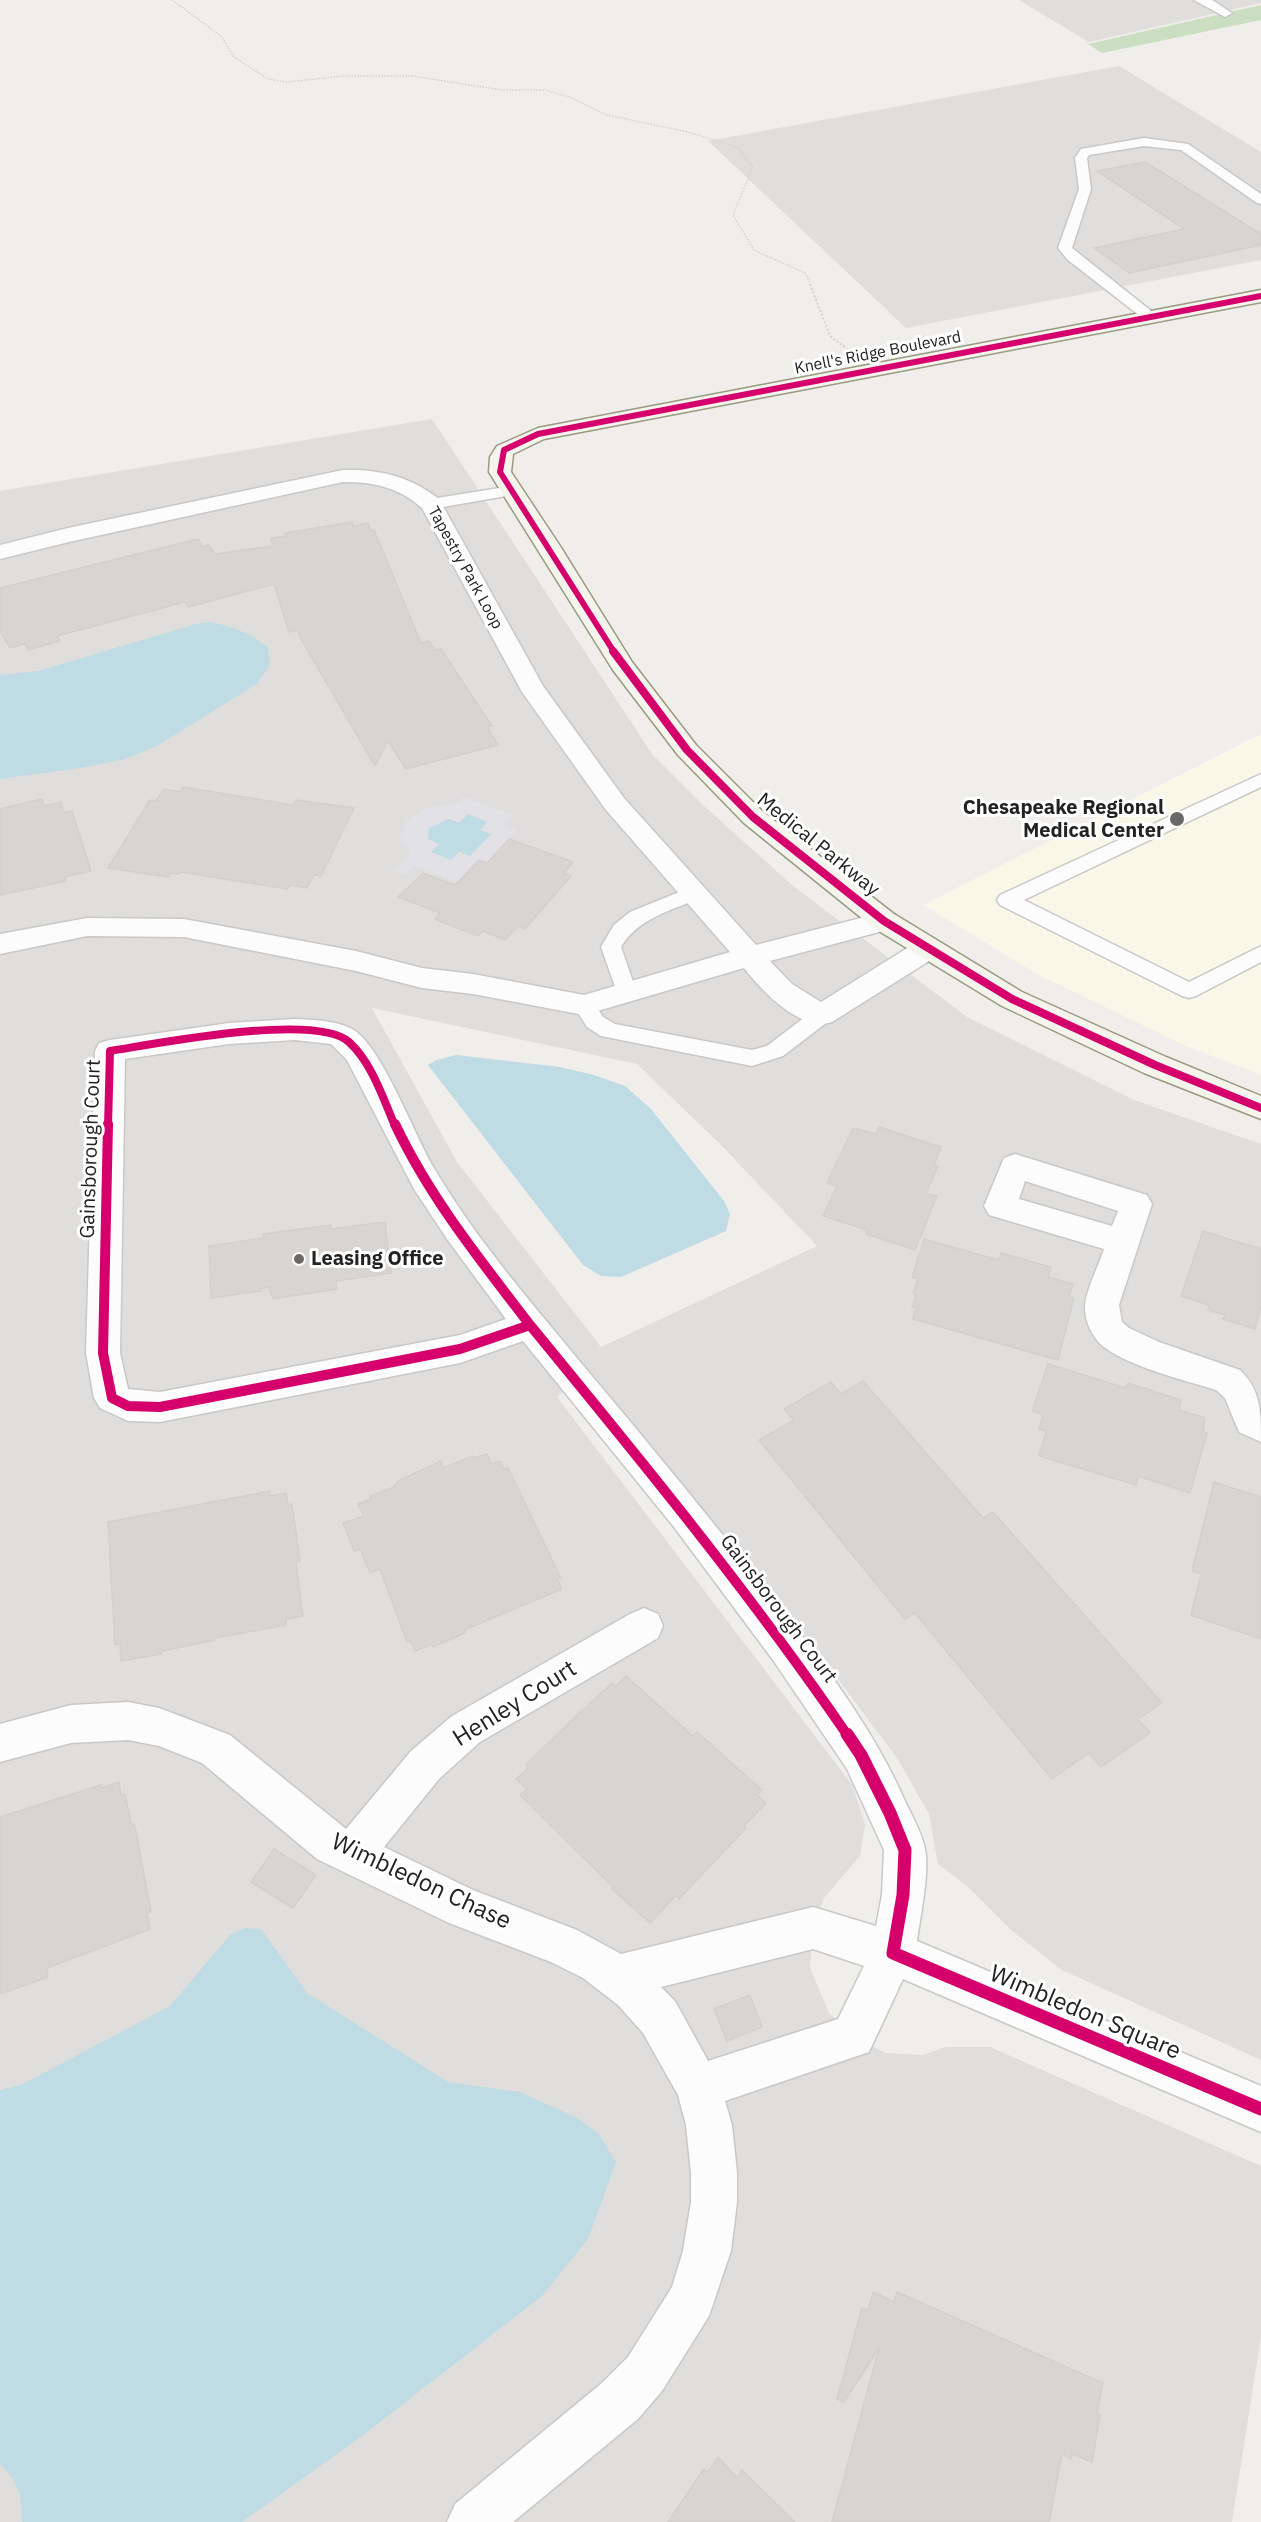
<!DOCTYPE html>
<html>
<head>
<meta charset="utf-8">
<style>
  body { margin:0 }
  canvas { display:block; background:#f0eeeb }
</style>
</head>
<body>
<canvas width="1261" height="2522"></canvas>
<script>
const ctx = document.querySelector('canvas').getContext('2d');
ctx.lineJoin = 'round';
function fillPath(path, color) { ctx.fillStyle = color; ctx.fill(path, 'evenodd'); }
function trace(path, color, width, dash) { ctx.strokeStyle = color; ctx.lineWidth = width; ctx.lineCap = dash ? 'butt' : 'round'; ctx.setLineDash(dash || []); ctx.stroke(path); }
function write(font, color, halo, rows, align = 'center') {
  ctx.font = font + ' "IBM Plex Sans",sans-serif'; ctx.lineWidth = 6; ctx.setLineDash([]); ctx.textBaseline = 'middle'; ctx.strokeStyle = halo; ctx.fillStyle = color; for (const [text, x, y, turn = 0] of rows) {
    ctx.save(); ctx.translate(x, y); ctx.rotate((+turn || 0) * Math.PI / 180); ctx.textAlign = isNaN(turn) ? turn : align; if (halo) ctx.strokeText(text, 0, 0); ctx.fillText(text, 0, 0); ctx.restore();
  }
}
fillPath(new Path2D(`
  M1019,0H1261V3L1089,42Z
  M1119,66L1261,152V260L906,328L708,141Z
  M432,419L652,754L704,806L792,885L967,1017L1134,1100L1261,1144V2060L1062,1970L1011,1930L967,1886L938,1864L929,1814L897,1758L822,1658L585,1367L557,1397L853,1786L865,1825L860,1856L824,1898L813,1929L810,1968L829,2013L853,2036L885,2053L923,2055L945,2047H990L1261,2166V2336L1232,2522H0V491ZM372,1008L637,1064L720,1144L817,1246L601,1347L457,1162Z`), '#dfdedc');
fillPath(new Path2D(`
  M1261,734V1075L1186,1046L1039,975L923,905Z`), '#f8f7e8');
fillPath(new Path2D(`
  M1261,5V20L1102,53L1088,44Z`), '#cbdec1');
fillPath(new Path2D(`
  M463,797L513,815L503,825L517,831L487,863L478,860L458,882L414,866L405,875L394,871L412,852L404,847L400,839L404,824L425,809L457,803ZM487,822L479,830L432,852L439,844L428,840L459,823Z`), '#e2e1e5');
fillPath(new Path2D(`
  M210,622C233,626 249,633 268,647L270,664L257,684L155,747L125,759L86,767L0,779V675L38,671L196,624Z
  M468,814L487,822L480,830L491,834L470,856L459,852L451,860L431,852L439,844L428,839L429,828L449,819L459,823Z
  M456,1055L560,1067L594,1075L625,1086L651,1109L724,1201L730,1214L726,1231L621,1277L601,1276L583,1265L428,1065L437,1060Z
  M245,1928L261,1929L307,1993L448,2082L520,2092L577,2118L598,2133L616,2162L588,2239L542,2296L362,2436L242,2522H22C22,2495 20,2485 0,2464V2090L21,2085L170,2006L230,1935Z`), '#bfdbe3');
const building = new Path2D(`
  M1145,162L1261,234V245L1129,273L1094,248L1184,229L1097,171Z
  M352,522L353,526L368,523L371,531L374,530L421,643L429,641L435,650L441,649L492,726L487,727L498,745L406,769L388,741L375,766L301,639L298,630L289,632L274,584L188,607L185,602L57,636L60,641L28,650L25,644L10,648L0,631V588L198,539L203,547L209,545L215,554L273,546L271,538L286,536L285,533Z
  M183,787L293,805L296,800L354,808L321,876L314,875L307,888L290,885L288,889L180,872L179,874L170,873L168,877L108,868L150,800L156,801L164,789L180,792Z
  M42,799L44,806L61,802L64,813L72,811L91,871L65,877L66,881L0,895V809Z
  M509,839L573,862L564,873L571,876L525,929L518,926L505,940L483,931L478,936L435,919L440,913L398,897L423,873L455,885L479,860L487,863Z
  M879,1127L941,1147L934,1165L938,1166L926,1193L937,1196L915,1250L866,1234L867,1230L823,1216L837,1186L827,1183L853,1128L876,1134Z
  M385,1222L391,1273L336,1281L337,1289L273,1299L268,1287L260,1289L261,1291L211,1298L209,1246L264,1238L263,1234L331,1225V1229Z
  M1203,1231L1261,1249V1307L1255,1329L1223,1319L1225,1315L1208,1310L1209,1305L1181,1296Z
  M924,1239L999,1260L1001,1253L1051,1267L1048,1277L1073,1284L1069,1296L1074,1298L1058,1360L913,1319L916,1308L912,1307L916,1295L913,1294L918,1279L912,1277Z
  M1048,1364L1126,1388L1128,1383L1181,1400L1179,1410L1205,1418L1203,1432L1207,1433L1190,1493L1138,1476L1136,1485L1039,1456L1046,1431L1039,1429L1043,1415L1032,1411Z
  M863,1381L983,1518L993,1512L1162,1703L1138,1719L1150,1733L1101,1767L1089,1753L1052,1779L915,1613L905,1619L759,1440L794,1420L784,1409L831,1382L841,1394Z
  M487,1454L492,1464L500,1461L504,1469L508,1468L561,1578L557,1579L562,1589L464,1630L465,1633L433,1647L431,1644L415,1651L410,1640L407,1642L380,1569L370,1573L360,1549L354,1551L343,1523L364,1516L358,1504L371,1499L370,1496L394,1487L398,1481L441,1461L443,1468L473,1456L474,1458Z
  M1214,1482L1261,1497V1639L1191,1615L1201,1574L1192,1571Z
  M270,1491V1496L286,1493L288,1505L292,1504L300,1561L296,1562L303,1616L286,1619V1625L215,1638V1640L162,1651L161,1654L121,1661L120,1644L115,1645L108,1522Z
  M626,1676L693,1736L697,1732L762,1790L757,1795L766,1803L744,1826L746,1828L679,1899L676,1895L650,1923L611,1888L613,1887L520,1795L527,1789L516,1779L528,1768L526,1765L577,1715L612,1683L616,1686Z
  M119,1782L121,1795L125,1794L131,1824H134L136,1831L151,1912H147L150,1929L47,1968L48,1977L0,1994V1817L101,1785L102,1788Z
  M274,1849L316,1875L293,1908L251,1882Z
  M750,1995L762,2027L727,2041L714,2009Z
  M873,2292L894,2302L897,2292L1103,2383L1097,2414L1100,2415L1092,2462L1072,2454L1071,2459L1062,2454L1049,2522H832L879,2348L844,2402L837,2399L862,2308L868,2311Z
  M718,2457L737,2478L742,2470L795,2522H668L704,2469L708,2472Z`);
fillPath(building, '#d7d4d2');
trace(building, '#d3d0cc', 1.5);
const lane = new Path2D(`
  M1144,138L1188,144L1261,194V204L1257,203L1181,150L1144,146L1089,155L1087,158L1091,189L1072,248L1155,314L1157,317L1155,320H1145L1068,260L1058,248L1079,189L1075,158L1081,149Z
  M512,486L520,491L518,494L431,509L423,504L431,499Z
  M1261,774V787L1024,900L1189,982L1261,946V962L1196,996L1189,998L1182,996L1000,905L997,900L1000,895Z
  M694,886L701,888L704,893L701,898C672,910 638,918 621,947L637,993L633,998L626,1000L619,998L601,947L614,925L630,912Z
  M584,998L592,1000L603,1017L615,1024L752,1050L767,1046L814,1010L822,1008L830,1010L833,1015L830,1020L783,1056L752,1066L601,1036L587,1027L573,1005L576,1000Z`);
const street = new Path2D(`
  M1194,0H1212L1232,13L1225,17Z
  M343,470C379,469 410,476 439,499L543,686L624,798L756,945L884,912L894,914L898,921L894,928L770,961L792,984L821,1002L917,942L927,939L937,942L941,949L937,956L832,1022C800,1032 762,991 744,968L584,1015L473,994L422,988L356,971L184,937L87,936L0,954V934L87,918L184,919L356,951L422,968L473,974L584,995L730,952L606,810L522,692L422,508C398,487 374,482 343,482L69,542L0,559V545L68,528Z
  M295,1019C313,1020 335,1020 352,1029C381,1044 415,1137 434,1168C478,1243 537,1309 592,1376C656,1452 718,1528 779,1606C826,1667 874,1730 905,1801C912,1816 922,1833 925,1849C930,1871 920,1918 917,1941L1261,2086V2132L903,1979L869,2052L725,2101L732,2125L737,2173V2202L731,2251L709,2316L662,2391L638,2419L513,2522H447L455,2504L602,2383L628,2357L672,2287L683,2251L691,2202V2173L686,2125L678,2095L643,2033L618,2005L583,1978L551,1962L449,1923L317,1859L202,1763L159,1746L128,1740L71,1743L0,1762V1724L71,1705L128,1702L159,1708L230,1735L346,1829L411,1751L452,1716L630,1614L644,1608L658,1614L663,1626L658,1638L480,1742L439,1779L384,1847L473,1890L577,1930L621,1954L813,1907L876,1926L882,1895L884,1850L847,1769L773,1660L674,1527L523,1341L460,1363L160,1422L128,1421L100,1408L94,1398L86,1353L95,1051L99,1043L110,1040L229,1023ZM295,1040L331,1044L347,1060L414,1189L447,1239L506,1319L460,1335L160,1392L128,1389L120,1353L125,1059L229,1044ZM813,1949L864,1966L838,2019L708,2061L675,2001L661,1987Z
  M1015,1154L1147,1195L1152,1204L1119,1305L1122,1322L1129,1328L1159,1342L1240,1370C1261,1390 1261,1412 1261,1442L1239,1432L1225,1398L1216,1390C1184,1380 1130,1367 1104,1347C1093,1339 1084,1320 1085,1306C1086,1290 1099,1265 1104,1249L989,1215L984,1206L1004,1158ZM1025,1181L1118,1211L1112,1226L1019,1199Z`);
const secondary = new Path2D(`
  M1261,290V302L544,439L513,454L511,472L560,546L632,662L696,745L762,811L894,914L1022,992L1166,1057L1261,1096V1119L1144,1073L1002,1006L874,928L744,823L678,755L613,670L489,472L490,457L497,446L538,428Z`);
trace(lane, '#c9c8c7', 3);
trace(street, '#c9c8c7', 3);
trace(secondary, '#999a82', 3);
trace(new Path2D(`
  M172,0L221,36L234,57L268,79L286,82L343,76H412L502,90H545L569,97L607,115L688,132L737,147L753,167L733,215L754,250L805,273L811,285`), '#dccecd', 1.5, [1.5, 1.5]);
trace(new Path2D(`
  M810,284L830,336L847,349`), '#dccecd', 2, [2, 2]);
fillPath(lane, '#fdfcfc');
fillPath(street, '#fdfcfc');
fillPath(secondary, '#f4f4ed');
trace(new Path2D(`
  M614,652L500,472L504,450L538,434L1261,296`), '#d6006c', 6);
trace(new Path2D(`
  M613,651L687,750L753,817L884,921L1012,999L1155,1065L1261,1108
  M108,1126L110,1051C155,1044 316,1012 349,1042C372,1063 383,1098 395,1126`), '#d6006c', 8);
trace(new Path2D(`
  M108,1124L103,1353L112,1398L128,1406L160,1407L460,1349L530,1325
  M395,1124C430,1198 481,1261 530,1325
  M530,1325C640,1459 750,1593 848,1736`), '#d6006c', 10);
trace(new Path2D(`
  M847,1734L861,1755L890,1813L905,1850L903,1895L893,1953L1261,2109`), '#d6006c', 13);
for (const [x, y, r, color] of [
  [1177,819,8,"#6a6968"],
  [299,1259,6,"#6a6968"]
]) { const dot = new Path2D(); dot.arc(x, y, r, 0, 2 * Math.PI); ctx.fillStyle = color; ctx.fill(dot); trace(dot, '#fff', 2); }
write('16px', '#222', '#fff', [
  ["Knell's Ridge Boulevard",878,353,-11],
  ["Tapestry Park Loop",465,568,61]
]);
write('bold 20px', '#222', '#fff', [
  ["Chesapeake Regional",1164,808],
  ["Medical Center",1164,831],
  ["Leasing Office",311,1259,"left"]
], 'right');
write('20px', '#222', '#fff', [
  ["Medical Parkway",818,845,39],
  ["Gainsborough Court",91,1149,-88],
  ["Gainsborough Court",778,1609,53]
]);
write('24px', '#222', '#fff', [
  ["Henley Court",515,1704,-32],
  ["Wimbledon Chase",421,1882,25],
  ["Wimbledon Square",1085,2013,23]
]);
</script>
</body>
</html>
